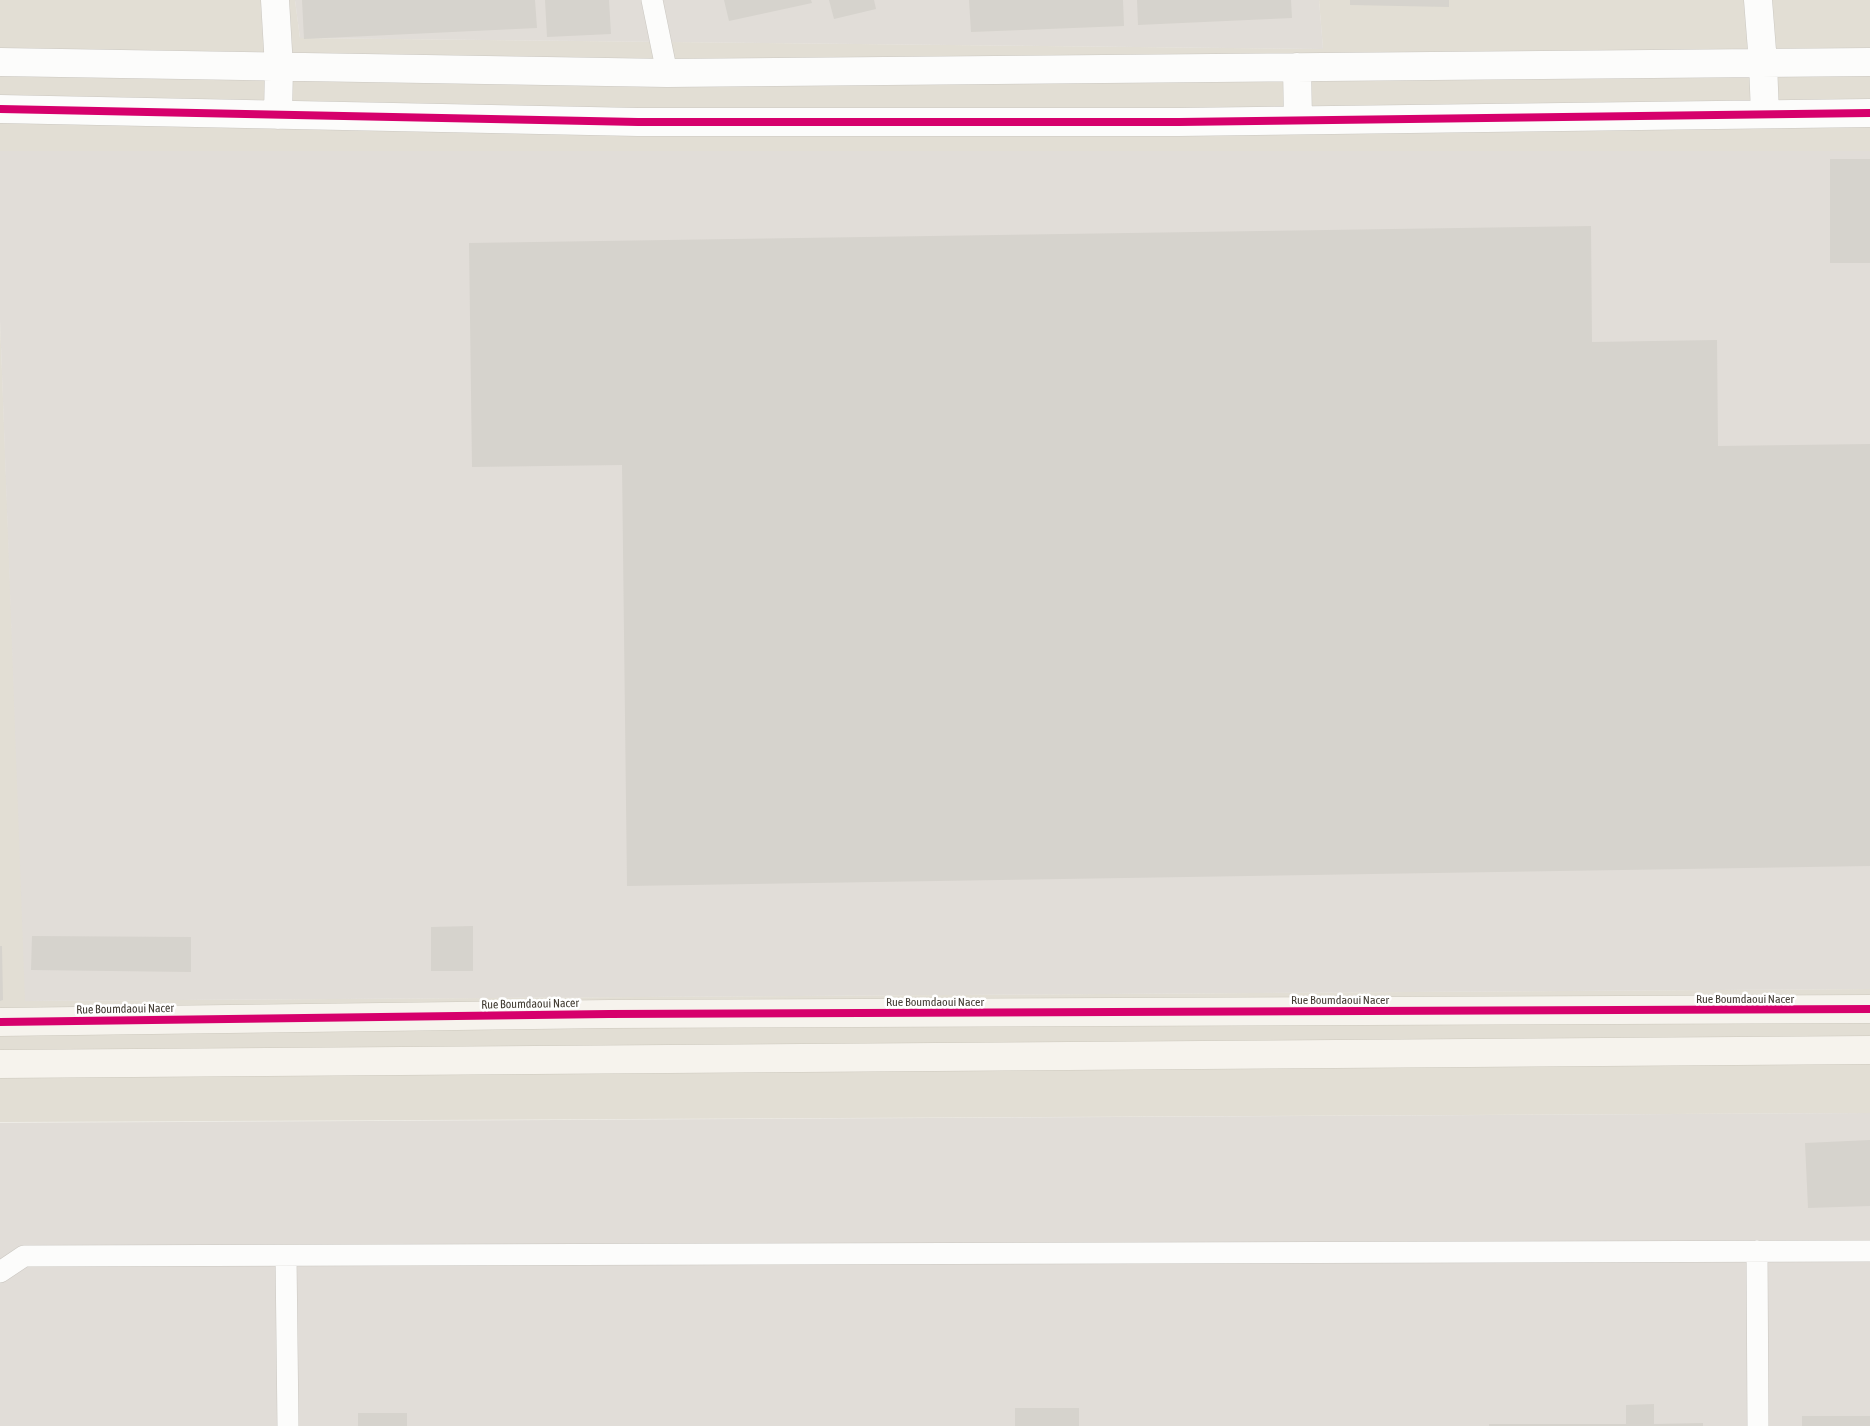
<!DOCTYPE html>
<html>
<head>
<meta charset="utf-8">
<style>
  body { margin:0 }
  canvas { display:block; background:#eeece6 }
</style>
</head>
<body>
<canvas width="1870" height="1426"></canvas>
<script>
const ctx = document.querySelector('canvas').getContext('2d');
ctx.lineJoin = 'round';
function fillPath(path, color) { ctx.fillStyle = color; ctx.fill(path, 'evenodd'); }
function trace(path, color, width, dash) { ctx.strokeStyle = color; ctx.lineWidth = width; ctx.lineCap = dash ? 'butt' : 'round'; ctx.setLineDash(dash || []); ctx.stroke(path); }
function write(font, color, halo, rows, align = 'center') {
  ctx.font = font + ' "Asap Condensed",sans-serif'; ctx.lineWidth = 5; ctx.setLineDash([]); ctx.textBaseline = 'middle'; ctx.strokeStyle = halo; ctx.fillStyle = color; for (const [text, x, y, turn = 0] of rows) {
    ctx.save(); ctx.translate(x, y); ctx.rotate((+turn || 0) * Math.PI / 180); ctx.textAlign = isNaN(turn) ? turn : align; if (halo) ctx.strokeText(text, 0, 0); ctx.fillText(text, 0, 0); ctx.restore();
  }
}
fillPath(new Path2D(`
  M0,0H295L300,38L1323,49L1319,0H1870V151H0Z
  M0,319L26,1001L1870,989V1113L0,1122Z`), '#e2ded4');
fillPath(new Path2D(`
  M295,0H1319L1323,49L300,38Z
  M0,151H1870V989L25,1001L0,319Z
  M1870,1113V1426H0V1123Z`), '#e1ddd8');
fillPath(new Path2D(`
  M302,0H535L537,28L304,39Z
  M545,0H609L611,34L547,37Z
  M724,0H811L812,3L729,21Z
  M829,0H874L876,9L834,19Z
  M969,0H1123L1124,26L971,32Z
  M1137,0H1291L1292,18L1138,25Z
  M1350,0H1449V7L1350,5Z
  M1830,159H1870V263H1830Z
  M1591,226L1592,342L1717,340L1718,446L1870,444V866L627,886L622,465L472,467L469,243Z
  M473,926V971H431V927Z
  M32,936L191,937V972L31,970Z
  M0,946H2L3,1000L0,1001Z
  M1870,1140V1206L1808,1208L1805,1143Z
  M1654,1404V1424L1703,1423V1426H1489V1424H1626V1405Z
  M1015,1408H1079V1426H1015Z
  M358,1413H407V1426H358Z
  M1802,1416H1870V1426H1802Z`), '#d6d3cd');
const lane = new Path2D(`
  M652,0L667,73
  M1757,1251L1758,1426
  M286,1256L288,1426
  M0,1272L24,1256L1870,1251`);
const street = new Path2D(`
  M275,0L279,67L278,115
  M1758,0L1763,63L1765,114
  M0,62L667,73L1870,62
  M1297,67L1298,120
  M0,109L638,122H1179L1870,113`);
const secondary = new Path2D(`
  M0,1022L609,1014L1870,1009
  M0,1064L1870,1050`);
trace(lane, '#cbc8c2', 22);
trace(street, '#cbc8c2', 29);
trace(secondary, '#cdc9be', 29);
trace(lane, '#fcfcfb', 21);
trace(street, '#fcfcfb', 28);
trace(secondary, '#f6f3ed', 28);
trace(new Path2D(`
  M0,109L638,122H1179L1870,113
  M0,1022L609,1014L1870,1009`), '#d6006c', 8);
write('12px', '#433d34', '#fff', [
  ["Rue Boumdaoui Nacer",1745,999],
  ["Rue Boumdaoui Nacer",1340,1000],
  ["Rue Boumdaoui Nacer",935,1002],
  ["Rue Boumdaoui Nacer",530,1004,-1],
  ["Rue Boumdaoui Nacer",125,1009,-1]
]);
</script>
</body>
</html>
